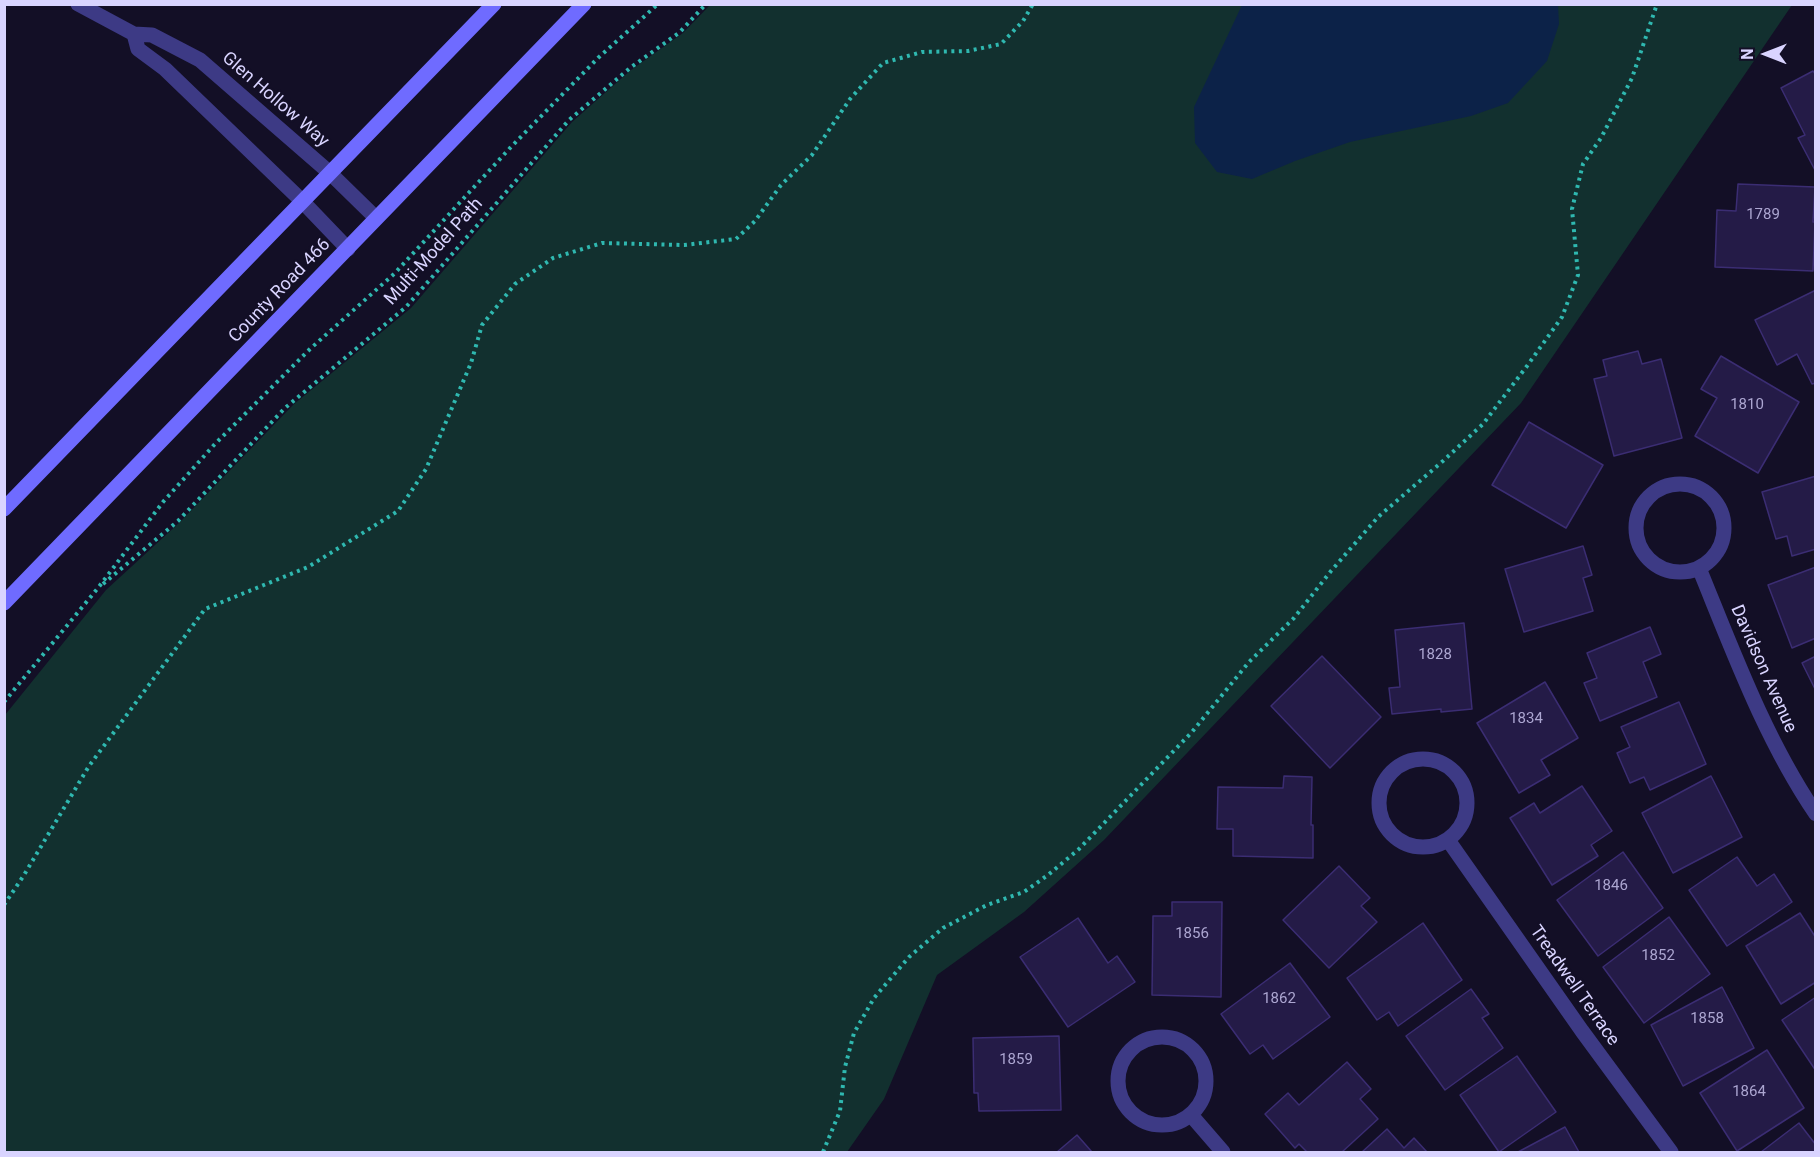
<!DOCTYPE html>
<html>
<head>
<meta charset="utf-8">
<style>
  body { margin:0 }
  #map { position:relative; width:1820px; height:1157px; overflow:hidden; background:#130f26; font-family:Roboto,sans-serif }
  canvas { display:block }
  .frame { position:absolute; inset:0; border:6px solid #d9d4ff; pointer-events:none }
  .north { position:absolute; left:1736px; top:24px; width:60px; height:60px; -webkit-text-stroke:4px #130f26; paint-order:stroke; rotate:270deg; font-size:16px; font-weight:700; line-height:24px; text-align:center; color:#d9d4ff }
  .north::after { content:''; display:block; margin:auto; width:21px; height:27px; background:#d9d4ff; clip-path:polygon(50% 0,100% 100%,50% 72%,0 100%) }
</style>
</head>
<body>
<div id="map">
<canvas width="1820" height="1157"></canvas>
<div class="frame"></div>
<div class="north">N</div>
</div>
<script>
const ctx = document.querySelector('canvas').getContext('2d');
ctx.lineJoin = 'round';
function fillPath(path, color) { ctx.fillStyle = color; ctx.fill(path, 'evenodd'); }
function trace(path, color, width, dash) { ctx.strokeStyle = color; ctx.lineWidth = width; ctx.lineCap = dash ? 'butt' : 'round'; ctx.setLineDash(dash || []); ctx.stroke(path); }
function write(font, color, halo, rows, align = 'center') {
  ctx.font = font + ' Roboto,sans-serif'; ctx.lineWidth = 4.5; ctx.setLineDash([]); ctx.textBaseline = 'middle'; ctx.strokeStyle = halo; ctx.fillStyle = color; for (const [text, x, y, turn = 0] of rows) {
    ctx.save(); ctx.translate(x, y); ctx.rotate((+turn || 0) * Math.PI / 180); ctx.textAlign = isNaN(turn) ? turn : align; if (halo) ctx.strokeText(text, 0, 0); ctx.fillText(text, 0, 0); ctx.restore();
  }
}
fillPath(new Path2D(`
  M710,5H1792L1521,403L1104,840L1024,912L937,975L884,1099L847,1152H5V715L106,590L180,522L294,404L411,308L572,122L631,70L683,33Z`), '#12302f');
fillPath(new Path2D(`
  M1242,5H1558L1559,24L1547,61L1508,103L1471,116L1350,142L1295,161L1252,179L1217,172L1195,143L1194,107Z`), '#0c2248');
const building = new Path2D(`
  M1813,71L1816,75V172L1798,138L1805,135L1781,88Z
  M1738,184L1815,187L1813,222H1815L1813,271L1715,267L1717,210L1736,211Z
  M1816,290V383L1812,384L1797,354L1777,365L1755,320Z
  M1638,351L1642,364L1661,359L1682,438L1614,456L1594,379L1607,376L1603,360Z
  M1721,356L1799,402L1758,473L1695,436L1717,398L1701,389Z
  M1529,422L1603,465L1566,528L1492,485Z
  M1816,476V549L1792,556L1787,536L1776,539L1762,492Z
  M1583,546L1592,575L1583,578L1593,611L1524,632L1505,569Z
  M1816,567V638L1792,648L1768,585Z
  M1464,623L1472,709L1441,712V709L1392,714L1389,688L1400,687L1395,630Z
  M1650,627L1661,654L1643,662L1657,697L1600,721L1584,683L1597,678L1587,653Z
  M1322,656L1381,717L1330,768L1271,706Z
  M1816,656V691L1802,663Z
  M1545,682L1578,738L1541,760L1550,775L1519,793L1477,723Z
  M1679,702L1706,764L1650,790L1644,777L1630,783L1617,753L1630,747L1621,727Z
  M1284,776L1312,777L1311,825H1313V858L1233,856V829H1217L1218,787L1283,788Z
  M1711,776L1742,837L1673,873L1642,813Z
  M1582,786L1612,831L1591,845L1598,856L1552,885L1510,818L1534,803L1540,813Z
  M1623,852L1663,908L1598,956L1557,900Z
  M1737,857L1757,886L1774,874L1792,902L1727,946L1689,890Z
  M1339,866L1370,898L1361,906L1377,922L1329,968L1283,920Z
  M1172,902H1222L1221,997L1152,995L1153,916H1172Z
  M1800,913L1816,938V982L1781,1004L1746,946Z
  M1669,917L1710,974L1644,1023L1603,967Z
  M1078,918L1108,963L1117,956L1135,982L1068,1027L1020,957Z
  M1423,923L1462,980L1398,1026L1389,1012L1377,1020L1347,978Z
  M1290,963L1330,1017L1273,1059L1263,1045L1250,1054L1221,1014Z
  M1722,987L1754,1048L1683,1086L1651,1025Z
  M1471,989L1489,1014L1482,1018L1503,1048L1445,1090L1406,1036Z
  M1816,997V1071L1782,1020Z
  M1059,1036L1061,1110L979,1111L978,1093H974L973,1038Z
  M1767,1050L1804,1108L1737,1151L1700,1093Z
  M1517,1056L1556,1112L1499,1152L1460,1095Z
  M1347,1062L1371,1089L1360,1099L1378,1119L1342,1152H1307L1299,1144L1295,1148L1265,1114L1288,1093L1299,1105Z
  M1799,1123L1816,1145V1152H1761Z
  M1565,1127L1579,1152H1518Z
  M1387,1129L1404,1148L1414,1138L1427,1152H1362Z
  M1077,1135L1092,1152H1057Z`);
fillPath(building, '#241b47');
trace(building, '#3b2d73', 1.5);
trace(new Path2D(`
  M103,584L178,521L285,408L406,307L569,120L630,68L680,32L706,4
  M4,702L98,588L163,502L214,445L310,349L395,273L510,148L598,58L658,4
  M4,905L24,875L89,766L205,609L308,567L398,511L426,469L471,363L482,325L515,284L553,258L602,243L684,245L736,239L755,221L781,185L812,155L850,99L883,63L922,52L968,51L1001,44L1023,21L1033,4
  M823,1152L840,1111L845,1067L854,1033L874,998L909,957L943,928L987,905L1024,892L1048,875L1079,849L1192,732L1249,662L1294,618L1331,571L1378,517L1443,461L1483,424L1527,366L1562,317L1578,275L1572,209L1583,164L1601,138L1632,78L1657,4`), '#2fb8b0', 4, [3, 4.5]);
trace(new Path2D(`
  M78,4L134,34L152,35L200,60L330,173L376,218
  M134,34L138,49L165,69L302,201L348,249
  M1636 528a44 44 0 1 1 88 0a44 44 0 1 1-88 0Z
  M1699,568C1733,651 1765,739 1816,814
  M1379 803a44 44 0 1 1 88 0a44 44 0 1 1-88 0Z
  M1448,840L1582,1031L1671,1152
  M1118 1081a44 44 0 1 1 88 0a44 44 0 1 1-88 0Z
  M1191,1115L1223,1152`), '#3d3a85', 15);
trace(new Path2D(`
  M4,509L494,4
  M4,603L584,4`), '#6f6bff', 15);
write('15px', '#aca6d1', null, [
  ["1789",1763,215],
  ["1810",1747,405],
  ["1828",1435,655],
  ["1834",1526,719],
  ["1846",1611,886],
  ["1856",1192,934],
  ["1852",1658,956],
  ["1862",1279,999],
  ["1858",1707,1019],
  ["1859",1016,1060],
  ["1864",1749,1092]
]);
write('18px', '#d9d4ff', '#130f26', [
  ["Glen Hollow Way",275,100,41],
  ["Multi-Model Path",434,252,-48],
  ["County Road 466",280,291,-46],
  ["Davidson Avenue",1763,669,66],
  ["Treadwell Terrace",1574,986,55]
]);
</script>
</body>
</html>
